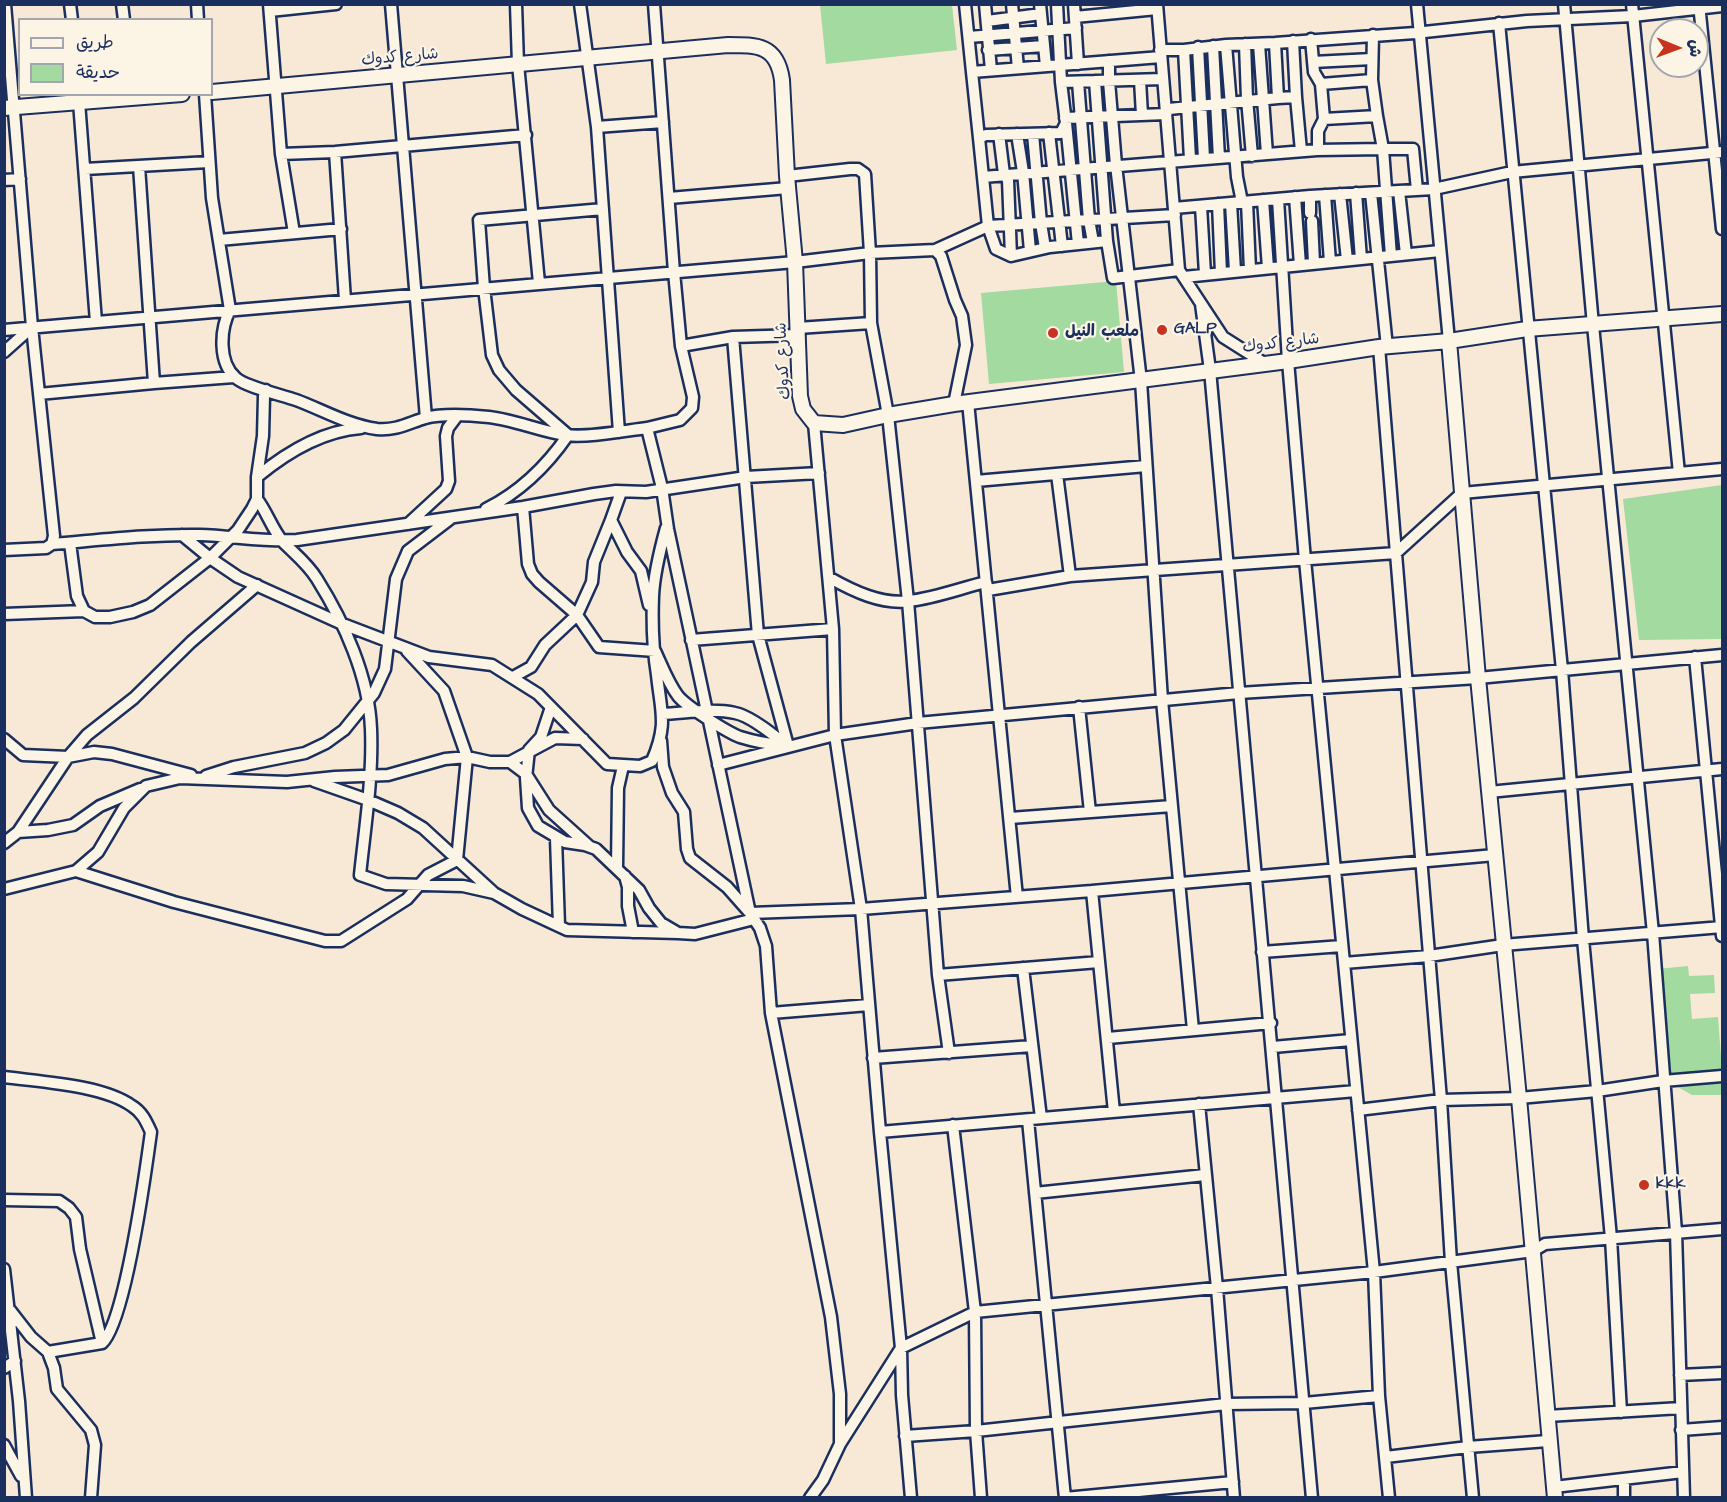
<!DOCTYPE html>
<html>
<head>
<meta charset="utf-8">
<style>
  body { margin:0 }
  #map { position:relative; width:1727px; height:1502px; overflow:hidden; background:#f8e9d6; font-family:"Architects Daughter","Playpen Sans Arabic",sans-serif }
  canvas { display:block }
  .frame { position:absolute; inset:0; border:6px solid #1b2f5e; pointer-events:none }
  .legend { position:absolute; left:18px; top:18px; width:195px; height:78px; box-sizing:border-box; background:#fcf5e5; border:2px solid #a2a6af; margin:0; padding:8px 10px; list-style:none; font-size:18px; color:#1b2f5e }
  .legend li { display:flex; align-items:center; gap:12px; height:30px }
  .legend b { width:30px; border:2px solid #a2a6af }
  .north { position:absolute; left:1649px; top:18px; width:60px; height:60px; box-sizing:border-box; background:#fcf5e5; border:2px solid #a2a6af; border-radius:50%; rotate:91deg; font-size:16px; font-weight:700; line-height:24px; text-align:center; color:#1b2f5e }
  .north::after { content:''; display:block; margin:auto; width:21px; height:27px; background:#c8321e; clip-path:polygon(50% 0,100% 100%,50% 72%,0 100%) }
</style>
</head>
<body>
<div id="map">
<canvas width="1727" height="1502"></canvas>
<div class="frame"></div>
<ul class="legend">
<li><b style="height:8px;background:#fcf5e5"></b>طريق</li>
<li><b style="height:16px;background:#a2da9f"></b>حديقة</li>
</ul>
<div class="north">ش</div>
</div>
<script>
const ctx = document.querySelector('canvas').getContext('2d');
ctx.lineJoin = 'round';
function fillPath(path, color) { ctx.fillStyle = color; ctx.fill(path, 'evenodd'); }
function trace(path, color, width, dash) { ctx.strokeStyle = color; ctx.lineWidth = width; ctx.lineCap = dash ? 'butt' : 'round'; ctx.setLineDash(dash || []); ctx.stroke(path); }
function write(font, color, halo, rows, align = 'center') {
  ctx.font = font + ' "Architects Daughter","Playpen Sans Arabic",sans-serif'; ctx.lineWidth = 4.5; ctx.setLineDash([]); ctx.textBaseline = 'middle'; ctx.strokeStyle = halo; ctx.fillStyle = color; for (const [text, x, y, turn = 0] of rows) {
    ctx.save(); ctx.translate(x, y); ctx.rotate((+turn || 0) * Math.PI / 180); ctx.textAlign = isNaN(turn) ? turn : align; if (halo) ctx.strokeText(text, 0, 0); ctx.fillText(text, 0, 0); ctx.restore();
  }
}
fillPath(new Path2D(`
  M820,5H952L957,50L826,64Z
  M1116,281L1124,372L989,384L981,293Z
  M1722,485V639L1639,640L1623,499Z
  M1688,966L1689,976L1714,975L1715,993L1690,994L1692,1019L1718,1017L1722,1070L1666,1075L1657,969Z
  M1722,1079V1095H1692L1671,1083Z`), '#a2da9f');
const minor = new Path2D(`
  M70,4L72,20
  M122,4L124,20
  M197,4L198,20
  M269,4L281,154L294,233
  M391,4L426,418
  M516,4L518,64L539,283
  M580,4L597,127L619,432
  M654,4L674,272L681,346L693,397L692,408L680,420L647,428L662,488L668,529L750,913L760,928L766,946L771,1013L831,1317L840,1394V1444
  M965,4L972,72L1161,57
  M985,4L991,70
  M1012,4L1018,68
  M1040,4L1046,66
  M1057,4L1061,82
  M1074,4L1078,64
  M1157,4L1179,270L1223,337L1264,363
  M1417,4L1449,341
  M1564,4L1593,325L1653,933L1676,1232L1684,1498
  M1632,4L1679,473
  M1699,4L1722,229
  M270,11L336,4
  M1075,17L1157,9
  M987,21L1041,14
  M1499,23L1562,670L1583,939L1611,1238L1621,1412
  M969,37L1076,28
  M1311,39L1314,72L1321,84
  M1293,41L1296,97
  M1275,43L1278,98L1296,97L1301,151
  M1245,44L1247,99L1252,156
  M1259,44L1267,154
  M1226,45L1237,177L1242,202
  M1213,46L1219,158
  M1198,47L1204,158
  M988,50L1044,46
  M1160,50H1184L1226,45L1275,43L1415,33L1527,21L1633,16L1722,6
  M1184,50L1190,159
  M1109,61V81L1116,165L1141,381L1162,700L1193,1030
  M1313,62L1372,59
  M972,72L979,138
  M1163,79L1061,82L1066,123L1061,133L986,135L979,138L988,226L996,249L1011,256L1050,247L1107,241L1113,278L1179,270
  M1140,80L1142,115
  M1372,80L1321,84L1324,119L1377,116L1372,80L1373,35
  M1095,81L1107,241
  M1078,82L1089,220L1093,242
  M205,94L212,198L230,310C220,329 218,363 236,378C246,387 282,395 296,400C323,410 348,425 377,429C395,431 409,423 425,418C444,413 470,415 489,417C515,420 539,431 565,435C587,438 623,431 647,428
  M79,102L96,322
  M1065,118L1166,114L1169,109L1278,98
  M1066,123L1078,244
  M597,127L663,122
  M1049,133L1062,246
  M999,134L1004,174L1008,180L1011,256
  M1017,134L1023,172L1030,251
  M1033,134L1041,223L1045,248
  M1318,150V131L1324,119
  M335,152L345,300
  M281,154L335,152L526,135
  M139,166L154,383L234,377
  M85,169L209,162
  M787,176L850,169H858L865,174L870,253L871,323L888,415L908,601L938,975L949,1053
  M983,177L1317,150L1383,149L1377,116
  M4,180L20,179
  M1399,191L1406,254
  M1356,193L1361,259
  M1371,193L1387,347
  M1340,194L1347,260
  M1325,195L1330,262
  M1310,196V213
  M1295,197L1300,265
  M669,198L788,188
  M1278,199L1288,361L1305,560L1374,1272L1379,1396L1389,1498
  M1263,200L1268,268
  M1247,202L1250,270
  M1231,203L1235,271
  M1218,204L1221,273
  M1201,206L1205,274
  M1174,208L1310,196L1434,189L1512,172L1722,152
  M1312,221L1314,263
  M219,240L341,229
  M935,250L988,226L1175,215
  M1391,256L1383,149H1413L1417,190
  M1184,277L1440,251
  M1201,304L1210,370C1243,746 1281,1121 1312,1498
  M798,328L871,323
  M4,330L795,262L870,253L935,250L941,256L955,300L962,316L966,345L954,404
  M733,337L758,635L788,746
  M681,346L733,337L799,335
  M1379,347L1441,1100L1451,1262L1473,1498
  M4,352L32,327
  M39,394L154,383
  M968,402L1017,897
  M814,423L833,629L835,735L861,909L880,1132L901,1348L902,1395L911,1498
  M1057,474L1070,576
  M257,477C287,452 322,431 361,428
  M976,481L1146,466
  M257,499C267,512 272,529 283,542C295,554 308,564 317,579C344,622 369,677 371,729C373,777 365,827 360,875L386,884L463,886L494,893
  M523,507L528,564L532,574L539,582L577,615L599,647L655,651C662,666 668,683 678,696C687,707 727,732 740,737C753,741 768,744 781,745
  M486,509C520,492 546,467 568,435L516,390L499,370L492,355L484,288L479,220L603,209
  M611,520L621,492
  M408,524L446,489L449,481L446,436L448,428L457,416
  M182,535L210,558L238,577L340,623L429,657L492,665L538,694L607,764L640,766L652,761C668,724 661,713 657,675C653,650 652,622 653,596C654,573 660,550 666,528
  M70,543L77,596L84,611L95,617H110L133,612L150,605L210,558L238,530L252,509L257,499V477L263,436L264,396L266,390
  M52,544C101,540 151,534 200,535C233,536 264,542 297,540L523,507L594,494L616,491L646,492L746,477L819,473
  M4,550L46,548L52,544L54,536L32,327L5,4
  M830,578C853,591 882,605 909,601C935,598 961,588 986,582L988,590L1070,576L1396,553L1462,493L1722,469
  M4,614L84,611
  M691,640L833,629
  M1695,657L1722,936
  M513,677L531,667L545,645L577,615L592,582L594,562L611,520L627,552L641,571L649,605
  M551,707L541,737L529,750L526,778L528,808L538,826L565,842L585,845L596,849L639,890L649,908L661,923L678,933L695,934L754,919
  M1079,707L1090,812
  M663,714C686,713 712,708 735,713C751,716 774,735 787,746
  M4,739L23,755L68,757L94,752L112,754L191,775
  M661,741L663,767L672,793L684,812L687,849L690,858L727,887L750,913L861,909L1092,891L1495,855
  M510,762L526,774L549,810L589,846
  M718,765L835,735L918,723L1239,693L1478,678L1722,655
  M206,776L234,767L305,753L326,743L344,730L374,693L385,669L396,579L408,551L450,519
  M314,781L368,800L398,813L423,828L494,893L522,909L567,930L678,933
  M1489,792L1722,769
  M1010,818L1172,806
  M18,832L48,830L73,825L100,806L140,789
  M556,838L559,926
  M4,843L18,832L68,757L87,735L134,698L191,642L257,585
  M617,868L618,788L623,766
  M76,871L174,902L325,941H341L407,899L428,875L457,860L467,757L444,691L407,651
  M625,876L628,887V906L633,932
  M4,889L76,871L98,852L124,808L146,786L180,778L287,782L335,777L388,775L445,759L467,757L490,762H510L555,738L583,739
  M1092,891L1114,1112
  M1262,952L1342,946
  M1344,963L1429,956L1503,945L1722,927
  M1023,968L1041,1118
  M938,975L1099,962
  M771,1013L869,1005
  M1108,1038L1271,1023
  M1273,1047L1351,1040
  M873,1058L1032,1046
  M4,1077C41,1082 103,1085 132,1106C142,1112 146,1121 151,1132C146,1169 125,1323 102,1343L48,1352
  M1199,1104L1217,1288L1234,1498
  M1358,1110L1441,1100L1519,1098L1597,1091L1663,1081L1722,1076
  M1028,1120L1065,1498
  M953,1125L975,1312L976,1431L981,1498
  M880,1132L1356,1091
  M1035,1193L1205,1175
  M4,1200L59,1201L69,1208L76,1217L80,1249L102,1343
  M4,1269L19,1401L26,1498
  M10,1310L31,1337L48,1352L54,1368L57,1389L91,1430L95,1445L91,1498
  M4,1368L15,1361
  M1680,1375L1722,1373
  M1547,1416L1681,1408
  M1681,1430L1722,1427
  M905,1436L976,1431L1226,1404L1304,1403L1379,1396
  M4,1445L21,1476
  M1386,1457L1468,1447L1548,1441
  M1624,1480V1498
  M1554,1487L1683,1472
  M810,1498L823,1480L840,1444L901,1348L975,1312L1374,1272L1533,1251L1545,1244L1722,1229
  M1065,1498L1233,1482`);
const tertiary = new Path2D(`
  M212,92L728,45C758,45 777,45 782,80L787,176L795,262L800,396L803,409L814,423L843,425L888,415L954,404L1288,361L1379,347L1449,341L1527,329L1722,314
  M4,108L182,94
  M1449,341L1478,678L1519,1098L1555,1498`);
trace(minor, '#1b2f5e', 15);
trace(tertiary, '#1b2f5e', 18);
trace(minor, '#fcf5e5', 10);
trace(tertiary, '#fcf5e5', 14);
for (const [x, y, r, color] of [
  [1162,330,6,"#c8321e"],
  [1053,333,6,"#c8321e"],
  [1644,1185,6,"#c8321e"]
]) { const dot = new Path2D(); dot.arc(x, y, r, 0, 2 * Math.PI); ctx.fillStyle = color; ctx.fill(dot); trace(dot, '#fcf5e5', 2); }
write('16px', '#1b2f5e', '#fcf5e5', [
  ["شارع كدوك",400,58,-5],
  ["شارع كدوك",1281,344,-7],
  ["شارع كدوك",784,361,-93]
]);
write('bold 16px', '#1b2f5e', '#fcf5e5', [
  ["GALP",1174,330],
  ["ملعب النيل",1065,333],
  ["kkk",1656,1185]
], 'left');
</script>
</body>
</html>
